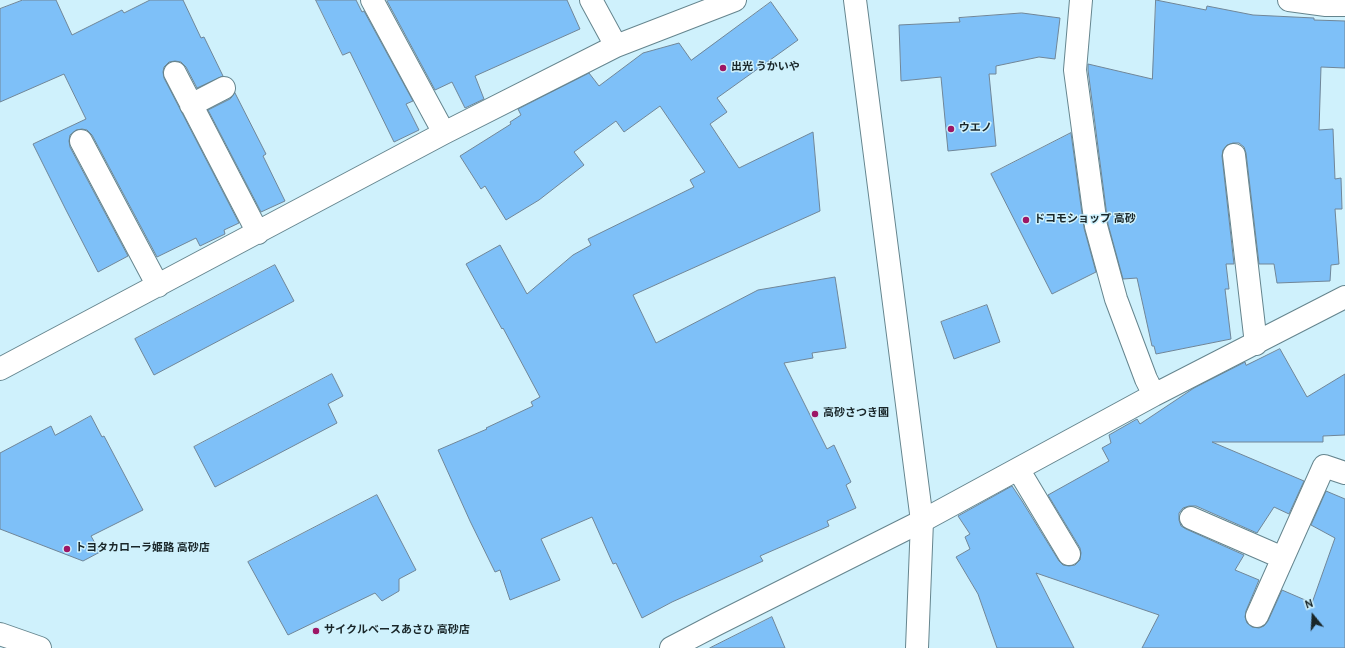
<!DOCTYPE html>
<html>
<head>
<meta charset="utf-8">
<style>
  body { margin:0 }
  #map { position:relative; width:1345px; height:648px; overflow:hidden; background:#cff1fc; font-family:Overpass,sans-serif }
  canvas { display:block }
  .north { position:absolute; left:1293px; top:596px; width:40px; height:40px; -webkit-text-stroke:3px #cff1fc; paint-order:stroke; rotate:342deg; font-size:11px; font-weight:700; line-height:16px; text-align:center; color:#192629 }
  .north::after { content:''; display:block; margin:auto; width:14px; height:18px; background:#192629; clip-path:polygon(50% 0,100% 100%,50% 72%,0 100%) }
</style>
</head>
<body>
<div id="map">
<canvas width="1345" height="648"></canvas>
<div class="north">N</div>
</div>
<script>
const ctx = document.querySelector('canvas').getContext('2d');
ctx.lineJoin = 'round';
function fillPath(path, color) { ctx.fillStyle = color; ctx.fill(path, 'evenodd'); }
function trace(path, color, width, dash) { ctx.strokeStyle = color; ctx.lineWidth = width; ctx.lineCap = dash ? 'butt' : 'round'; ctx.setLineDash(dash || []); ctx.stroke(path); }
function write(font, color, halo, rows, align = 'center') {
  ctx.font = font + ' Overpass,"Noto Sans JP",sans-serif'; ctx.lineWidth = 3; ctx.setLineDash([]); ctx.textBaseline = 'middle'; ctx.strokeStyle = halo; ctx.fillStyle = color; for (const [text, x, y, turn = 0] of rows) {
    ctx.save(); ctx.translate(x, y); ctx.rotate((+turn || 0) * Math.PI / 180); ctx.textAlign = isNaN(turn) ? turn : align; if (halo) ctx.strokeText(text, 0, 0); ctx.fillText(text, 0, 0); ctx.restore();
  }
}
const building = new Path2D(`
  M23,0H56L72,35L122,10L124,13L150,0H183L201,38L204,37L223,76L197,88L186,67L181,62L175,61L169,62L164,67L163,72L164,78L239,223L224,230L225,234L200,246L196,238L157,257L92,135L87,130L82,129L76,130L70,135L69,141L70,147L128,256L98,272L66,210L33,144L86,119L64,74L0,102V9Z
  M316,0H356L362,12L364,11L413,101L406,104L419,130L394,142L350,52L343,55Z
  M388,0H567L580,29L475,76L484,99L465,108L452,82L435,90L387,1Z
  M1156,0L1206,10L1207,6L1253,15L1314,18V20L1345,21V68L1321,67L1319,130L1333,129L1335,179L1341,178L1342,209H1335L1339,264L1331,265L1330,281L1277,283L1274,264H1259L1246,153L1244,147L1239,143H1233L1227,145L1223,150L1222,156L1234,264H1226L1229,289H1225L1231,339L1156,354L1154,346H1152L1137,278L1123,279L1108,224L1088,70V64L1152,79Z
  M771,2L798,40L717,98L727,112L710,124L739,168L813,132L820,211L633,295L656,343L758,290L835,277L846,348L812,353L813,358L784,363L827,449L834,445L851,482L846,485L856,508L827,521L829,526L760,556L763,561L672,602L642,618L616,563L613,564L592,517L541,539L560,580L510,600L500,570L495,572L470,521L438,450L487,429L486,428L533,406L531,402L540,397L503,328L502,329L466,264L500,245L527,294L573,255L591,245L588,239L694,187L690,180L705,172L660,106L624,132L616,121L574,152L584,165L539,200L506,220L485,186L481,189L460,156L511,124L510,122L521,115L518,109L589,73L599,86L643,53L679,43L691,60Z
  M1022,13L1060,18L1055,59L1039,57L996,66V74H989L996,146L948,151L941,77L901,81L899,25L960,22L959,18Z
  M235,93L266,154L263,156L285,201L261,212L208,110L230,99Z
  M1071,133L1084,228L1096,272L1052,294L991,174Z
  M275,265L294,301L154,375L135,339Z
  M987,305L1000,342L954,359L941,322Z
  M1280,349L1307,397L1345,374V435L1323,436V442H1212L1304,481L1289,514L1274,507L1257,533L1196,506H1189L1183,508L1179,513V520L1181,526L1186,529L1244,555L1235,570L1259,580L1246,611L1245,617L1247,623L1252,627L1259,628L1264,626L1268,621L1282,590L1312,603L1335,538L1311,525L1326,491L1345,499V648H1142L1159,615L1036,573L1074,648H997L978,594L956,557L970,549L965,537L970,534L958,516L1012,486L1022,501L1059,561L1063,565L1069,566L1075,565L1080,560L1081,553L1080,548L1048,495L1109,461L1102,448L1111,443L1109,435L1137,419L1140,424L1194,388L1245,362L1246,365Z
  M332,374L343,396L328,404L337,423L215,487L194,447Z
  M91,416L102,437L104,436L143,510L91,536L100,552L83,561L0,529V453L51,426L55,435Z
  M377,495L416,570L399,579V591L382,601L375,593L288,635L248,562Z
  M772,617L785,648H710Z`);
fillPath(building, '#7ec0f8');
trace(building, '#708698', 1);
const minor = new Path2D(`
  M372,0L444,133
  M591,0L616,46
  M1081,0L1075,70L1096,226L1116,299L1146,379L1154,395
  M1289,0L1326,5H1345
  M175,73L258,233
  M191,105L224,88
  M81,141L158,286
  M1234,155L1256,344
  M0,369L444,133L616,46L735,0
  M1018,469L1069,554
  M1191,518L1283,558
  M1257,616L1324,466L1345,473
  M671,648L717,624L922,521L1154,395L1345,297`);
const tertiary = new Path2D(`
  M855,0L922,521L917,648`);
const trunk = new Path2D(`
  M0,634L40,648`);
trace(minor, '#65858e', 24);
trace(tertiary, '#65858e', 24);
trace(trunk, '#65858e', 24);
trace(minor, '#fff', 22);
trace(tertiary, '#fff', 22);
trace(trunk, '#fff', 22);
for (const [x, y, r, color] of [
  [723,68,4,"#9d1666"],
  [951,129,4,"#9d1666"],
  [1026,220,4,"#9d1666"],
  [815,414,4,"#9d1666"],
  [67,549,4,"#9d1666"],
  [316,631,4,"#9d1666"]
]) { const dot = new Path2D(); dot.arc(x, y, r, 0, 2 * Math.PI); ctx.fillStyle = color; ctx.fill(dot); trace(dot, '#cff1fc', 1.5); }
write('bold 11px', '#192629', '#cff1fc', [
  ["出光 うかいや",731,68],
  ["ウエノ",959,129],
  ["ドコモショップ 高砂",1034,220],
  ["高砂さつき園",823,414],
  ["トヨタカローラ姫路 高砂店",75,549],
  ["サイクルベースあさひ 高砂店",324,631]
], 'left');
</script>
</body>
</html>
